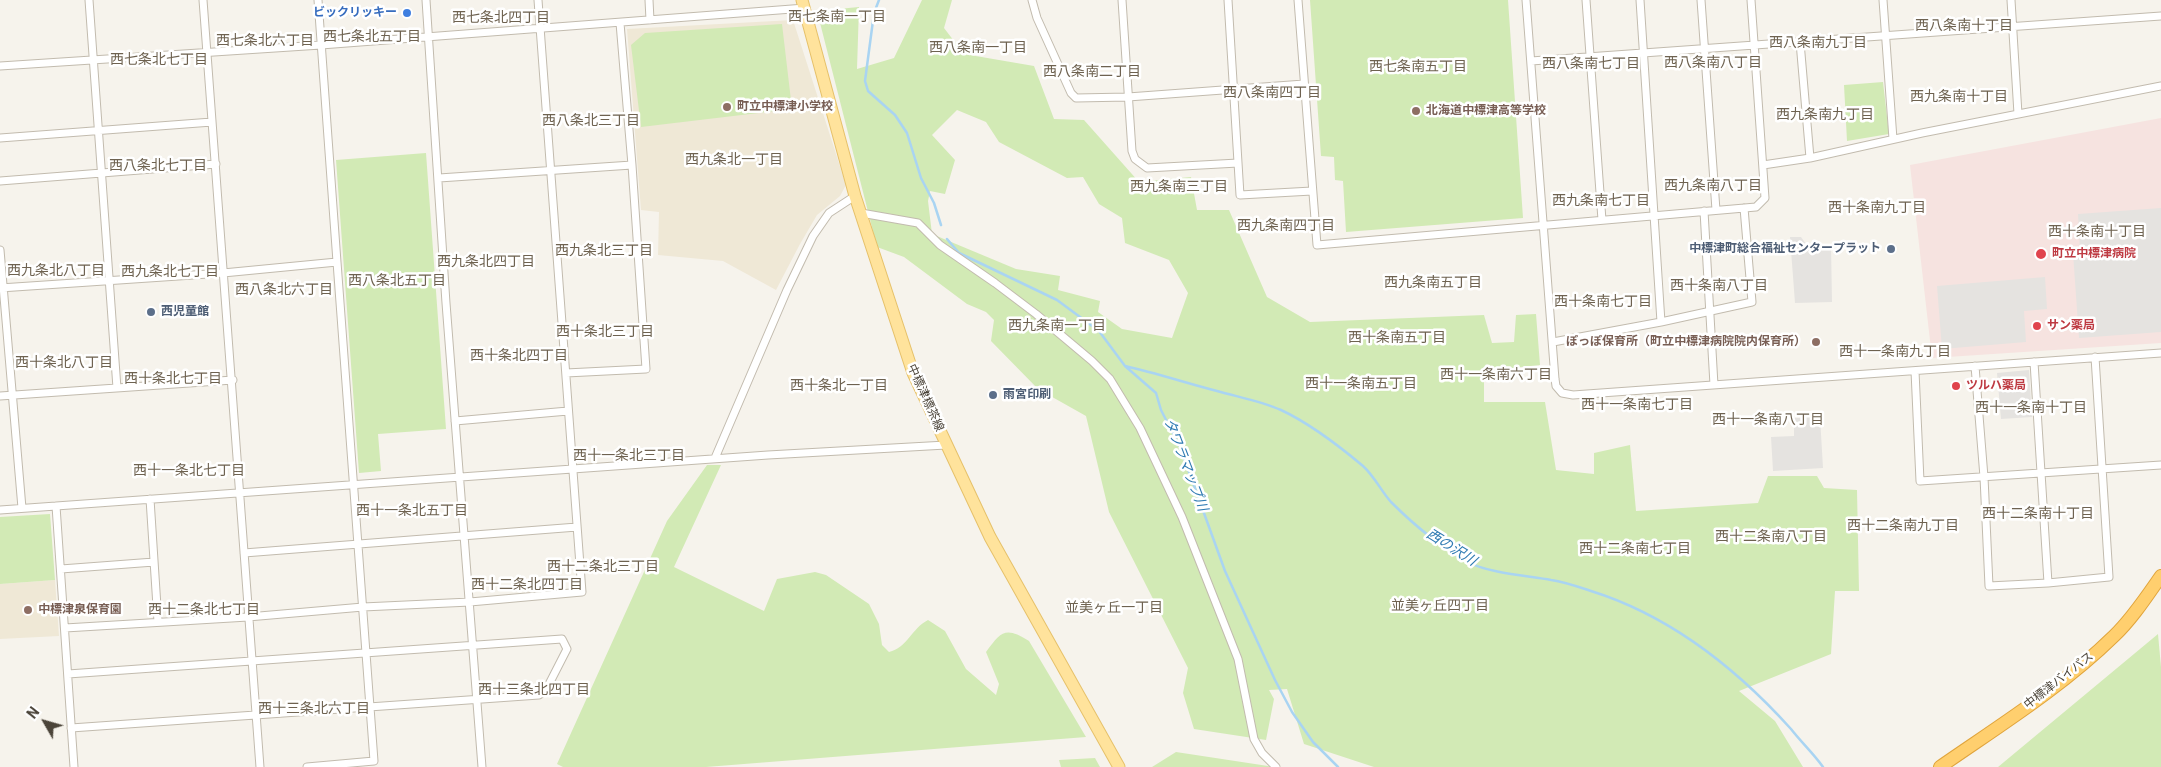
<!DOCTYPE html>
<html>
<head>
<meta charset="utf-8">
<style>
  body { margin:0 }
  #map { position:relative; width:2161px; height:767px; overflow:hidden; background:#f6f3ec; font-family:Roboto,sans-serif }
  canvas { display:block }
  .north { position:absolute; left:20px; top:697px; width:50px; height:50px; -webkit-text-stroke:4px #fff; paint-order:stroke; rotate:308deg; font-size:14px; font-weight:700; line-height:20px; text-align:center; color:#4b4439 }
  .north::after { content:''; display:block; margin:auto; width:18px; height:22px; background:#4b4439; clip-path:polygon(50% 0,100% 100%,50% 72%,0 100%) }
</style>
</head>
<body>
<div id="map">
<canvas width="2161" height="767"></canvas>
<div class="north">N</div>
</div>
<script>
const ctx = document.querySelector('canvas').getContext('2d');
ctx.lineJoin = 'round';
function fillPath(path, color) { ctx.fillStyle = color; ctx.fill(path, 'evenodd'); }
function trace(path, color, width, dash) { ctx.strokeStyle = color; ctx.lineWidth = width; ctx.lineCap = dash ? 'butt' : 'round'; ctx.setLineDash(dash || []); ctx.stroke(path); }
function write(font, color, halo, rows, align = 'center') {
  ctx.font = font + ' Roboto,"Noto Sans JP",sans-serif'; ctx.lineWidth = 5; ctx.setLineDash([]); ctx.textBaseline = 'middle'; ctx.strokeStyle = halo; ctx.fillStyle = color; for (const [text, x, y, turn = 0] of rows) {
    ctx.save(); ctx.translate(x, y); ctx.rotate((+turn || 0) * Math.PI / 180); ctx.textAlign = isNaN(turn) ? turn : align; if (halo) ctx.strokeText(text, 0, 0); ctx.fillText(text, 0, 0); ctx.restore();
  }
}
fillPath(new Path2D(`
  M793,20L846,185L840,196L817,215L800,244L776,290L723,261L658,255L659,212L641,210L627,29Z
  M55,580L59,636L0,639V584Z`), '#efe8d6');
fillPath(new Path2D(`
  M2161,118V343L1932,358L1910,165Z`), '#f6e3e0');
fillPath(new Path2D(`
  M922,0H952L944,28L964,54L1034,66L1054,119L1084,120L1139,182L1191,177L1197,210H1229L1267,297L1310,322L1484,315L1492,343L1514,342L1516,315L1536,314L1540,365L1484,371V402H1545L1556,470L1594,474V453L1630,445L1636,511L1758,503L1768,476H1817L1824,488L1857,490L1859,591H1835L1831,654L1739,691L1775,721L1803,767H1374L1304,744L1287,689L1269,690L1274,699L1266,740L1194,729L1183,693L1188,668L1109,512L1086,416L1038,389L991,341L994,320L986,312L967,304L904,257L877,247L817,11L859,7L857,69L894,58ZM957,110L986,122L999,142L1067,178L1083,177L1099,204L1122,218L1125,243L1169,260L1188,293L1172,338L1122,329L1098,312L1100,301L1058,290L1060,276L1016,269L932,234L928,201L930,191L945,194L955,160L932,135Z
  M1310,0H1508L1523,218L1346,232L1343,181L1335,180L1334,157L1321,156Z
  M782,24L792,109L641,127L631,45L645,33Z
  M1883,82L1889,134L1847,141L1844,85Z
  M426,153L446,429L378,434L381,471L359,473L336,160Z
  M707,465H721L674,567L764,611L777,579L815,572L826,575L869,604L879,624L882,645L889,652C907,648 912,628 928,620L945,631L966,669L996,695L999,684L986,652C1001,632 1005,626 1029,641L1086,737L706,767H563L557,764L667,521Z
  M50,514L55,580L0,584V517Z
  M2158,634L2161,667V767H1998Z
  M1176,752L1268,766L1273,767H1152Z
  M1095,758L1100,767H1061L1059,760Z`), '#d2eab5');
fillPath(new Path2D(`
  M2161,208V332L2079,338L2073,253L2080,252L2078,214Z
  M1790,237H1801L1809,248L1831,246L1832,302L1795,303Z
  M2045,277L2047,309L2024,311L2026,342L1942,349L1937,286Z
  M2029,370L2032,417L2001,419L1997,373Z
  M1820,417L1823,468L1773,471L1771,437L1794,436V418Z`), '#e5e3e0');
trace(new Path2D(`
  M879,0L874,13L865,81L868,91L895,115L907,133L921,178L934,203L941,225
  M947,239L959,253L1057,300L1099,331L1125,366L1156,393L1161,410L1180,447L1225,571L1275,680L1292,712L1313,742L1338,767
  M1125,366C1156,373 1186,383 1217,391C1238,397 1261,401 1281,410C1311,424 1338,445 1363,466C1375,477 1381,491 1391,502C1414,525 1442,548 1470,563C1489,573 1530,576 1551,580C1565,582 1579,587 1591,591C1671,616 1736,668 1791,729C1801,742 1814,754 1823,767`), '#a9d4f2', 2.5);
const street = new Path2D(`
  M89,0L117,388
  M203,0L260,767
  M426,0L446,303L482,767
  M649,0L650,20
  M1032,0L1037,18L1071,93L1076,98L1128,97L1304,84
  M1122,0L1132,151L1135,159L1147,168L1238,163
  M1228,0L1240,195L1312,191
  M1298,0L1317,245L1756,207L1765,198L1751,0
  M1526,0L1555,379L1556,386L1562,393L1573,395L2161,353
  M1586,0L1602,220
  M1640,0L1661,322
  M1701,0L1716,210
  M1883,0L1893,139
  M2011,0L2018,114
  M1800,42L1810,158
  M1531,61L2161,16
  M0,66L321,45L805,8
  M0,138L212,122
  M1763,165L1810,158L1922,133L2161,86
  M439,178L632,165
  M0,181L216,164
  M1704,211L1714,385
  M861,213L918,223L940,245L995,283L1036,314L1092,361L1110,379L1140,428L1182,517L1238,659L1254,739L1262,753L1276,767
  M0,250L22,508
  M0,288L223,273L337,262L318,0
  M1553,342L1661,322L1752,302L1744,208
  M2034,362L2048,583L2109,577L2095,357
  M1975,366L1984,477L1989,586L2048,583
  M1915,371L1920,481L2161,465
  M566,373L646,369L632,165L620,23
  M0,396L233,380
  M455,421L568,411
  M715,458L787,290L813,236L829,213L855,196
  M150,499L158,622
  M56,506L74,767
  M0,510L768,455L946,445
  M244,553L577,527
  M61,569L154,562
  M65,628L248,617L363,607L470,602L582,592L538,0
  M68,674L562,639L567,649L546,690L539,695L71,728
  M307,767L374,761L337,262`);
const primary = new Path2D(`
  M802,0L855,196L913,373L990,537L1119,767`);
const highway = new Path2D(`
  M1940,767C1999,726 2062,687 2114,636C2132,619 2147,596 2161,576`);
trace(street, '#c2bbae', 9);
trace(primary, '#e6c16a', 13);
trace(highway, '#e0a43c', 14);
trace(street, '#fff', 7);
trace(primary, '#ffe39c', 11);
trace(highway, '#ffcf6e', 12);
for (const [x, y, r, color] of [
  [407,13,5,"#3f7fe0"],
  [727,107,5,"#8d6e63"],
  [1416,111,5,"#8d6e63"],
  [1891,249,5,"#5c6f8a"],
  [2041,254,6,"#e0444e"],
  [151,312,5,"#5c6f8a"],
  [2037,326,5,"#e0444e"],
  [1816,342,5,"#8d6e63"],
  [1956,386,5,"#e0444e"],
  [993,395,5,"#5c6f8a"],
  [28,610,5,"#8d6e63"]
]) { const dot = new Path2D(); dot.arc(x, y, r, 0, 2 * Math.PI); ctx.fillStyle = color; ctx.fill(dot); trace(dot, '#fff', 2); }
write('bold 12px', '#366cbe', '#fff', [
  ["ビックリッキー",397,13]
], 'right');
write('bold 12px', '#785e54', '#fff', [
  ["町立中標津小学校",737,107],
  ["北海道中標津高等学校",1426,111],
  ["ぽっぽ保育所（町立中標津病院院内保育所）",1806,342,"right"],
  ["中標津泉保育園",38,610]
], 'left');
write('bold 12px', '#4e5e75', '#fff', [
  ["中標津町総合福祉センタープラット",1881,249,"right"],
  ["西児童館",161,312],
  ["雨宮印刷",1003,395]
], 'left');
write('bold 12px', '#be3a42', '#fff', [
  ["町立中標津病院",2052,254],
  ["サン薬局",2047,326],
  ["ツルハ薬局",1966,386]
], 'left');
write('12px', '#4b4439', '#fff', [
  ["中標津標茶線",925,398,66],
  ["中標津バイパス",2059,681,-38]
]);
write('14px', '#6e6250', '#fff', [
  ["西七条南一丁目",837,17],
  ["西七条北四丁目",501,18],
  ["西八条南十丁目",1964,26],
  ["西七条北五丁目",372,37],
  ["西七条北六丁目",265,41],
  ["西八条南九丁目",1818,43],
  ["西八条南一丁目",978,48],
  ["西七条北七丁目",159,60],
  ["西八条南八丁目",1713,63],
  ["西八条南七丁目",1591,64],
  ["西七条南五丁目",1418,67],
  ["西八条南二丁目",1092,72],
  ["西八条南四丁目",1272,93],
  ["西九条南十丁目",1959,97],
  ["西九条南九丁目",1825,115],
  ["西八条北三丁目",591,121],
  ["西九条北一丁目",734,160],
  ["西八条北七丁目",158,166],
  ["西九条南八丁目",1713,186],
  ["西九条南三丁目",1179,187],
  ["西九条南七丁目",1601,201],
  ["西十条南九丁目",1877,208],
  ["西九条南四丁目",1286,226],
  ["西十条南十丁目",2097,232],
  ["西九条北三丁目",604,251],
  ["西九条北四丁目",486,262],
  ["西九条北八丁目",56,271],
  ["西九条北七丁目",170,272],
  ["西八条北五丁目",397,281],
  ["西九条南五丁目",1433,283],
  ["西十条南八丁目",1719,286],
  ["西八条北六丁目",284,290],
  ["西十条南七丁目",1603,302],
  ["西九条南一丁目",1057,326],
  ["西十条北三丁目",605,332],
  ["西十条南五丁目",1397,338],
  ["西十一条南九丁目",1895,352],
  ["西十条北四丁目",519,356],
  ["西十条北八丁目",64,363],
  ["西十一条南六丁目",1496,375],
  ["西十条北七丁目",173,379],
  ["西十一条南五丁目",1361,384],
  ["西十条北一丁目",839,386],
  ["西十一条南七丁目",1637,405],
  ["西十一条南十丁目",2031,408],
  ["西十一条南八丁目",1768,420],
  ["西十一条北三丁目",629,456],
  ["西十一条北七丁目",189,471],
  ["西十一条北五丁目",412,511],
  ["西十二条南十丁目",2038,514],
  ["西十二条南九丁目",1903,526],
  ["西十二条南八丁目",1771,537],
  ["西十二条南七丁目",1635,549],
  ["西十二条北三丁目",603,567],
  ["西十二条北四丁目",527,585],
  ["並美ヶ丘四丁目",1440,606],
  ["並美ヶ丘一丁目",1114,608],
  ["西十二条北七丁目",204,610],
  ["西十三条北四丁目",534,690],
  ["西十三条北六丁目",314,709]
]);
write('italic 14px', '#2e7ab2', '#fff', [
  ["タワラマップ川",1185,465,69],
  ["西の沢川",1451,548,32]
]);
</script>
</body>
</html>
